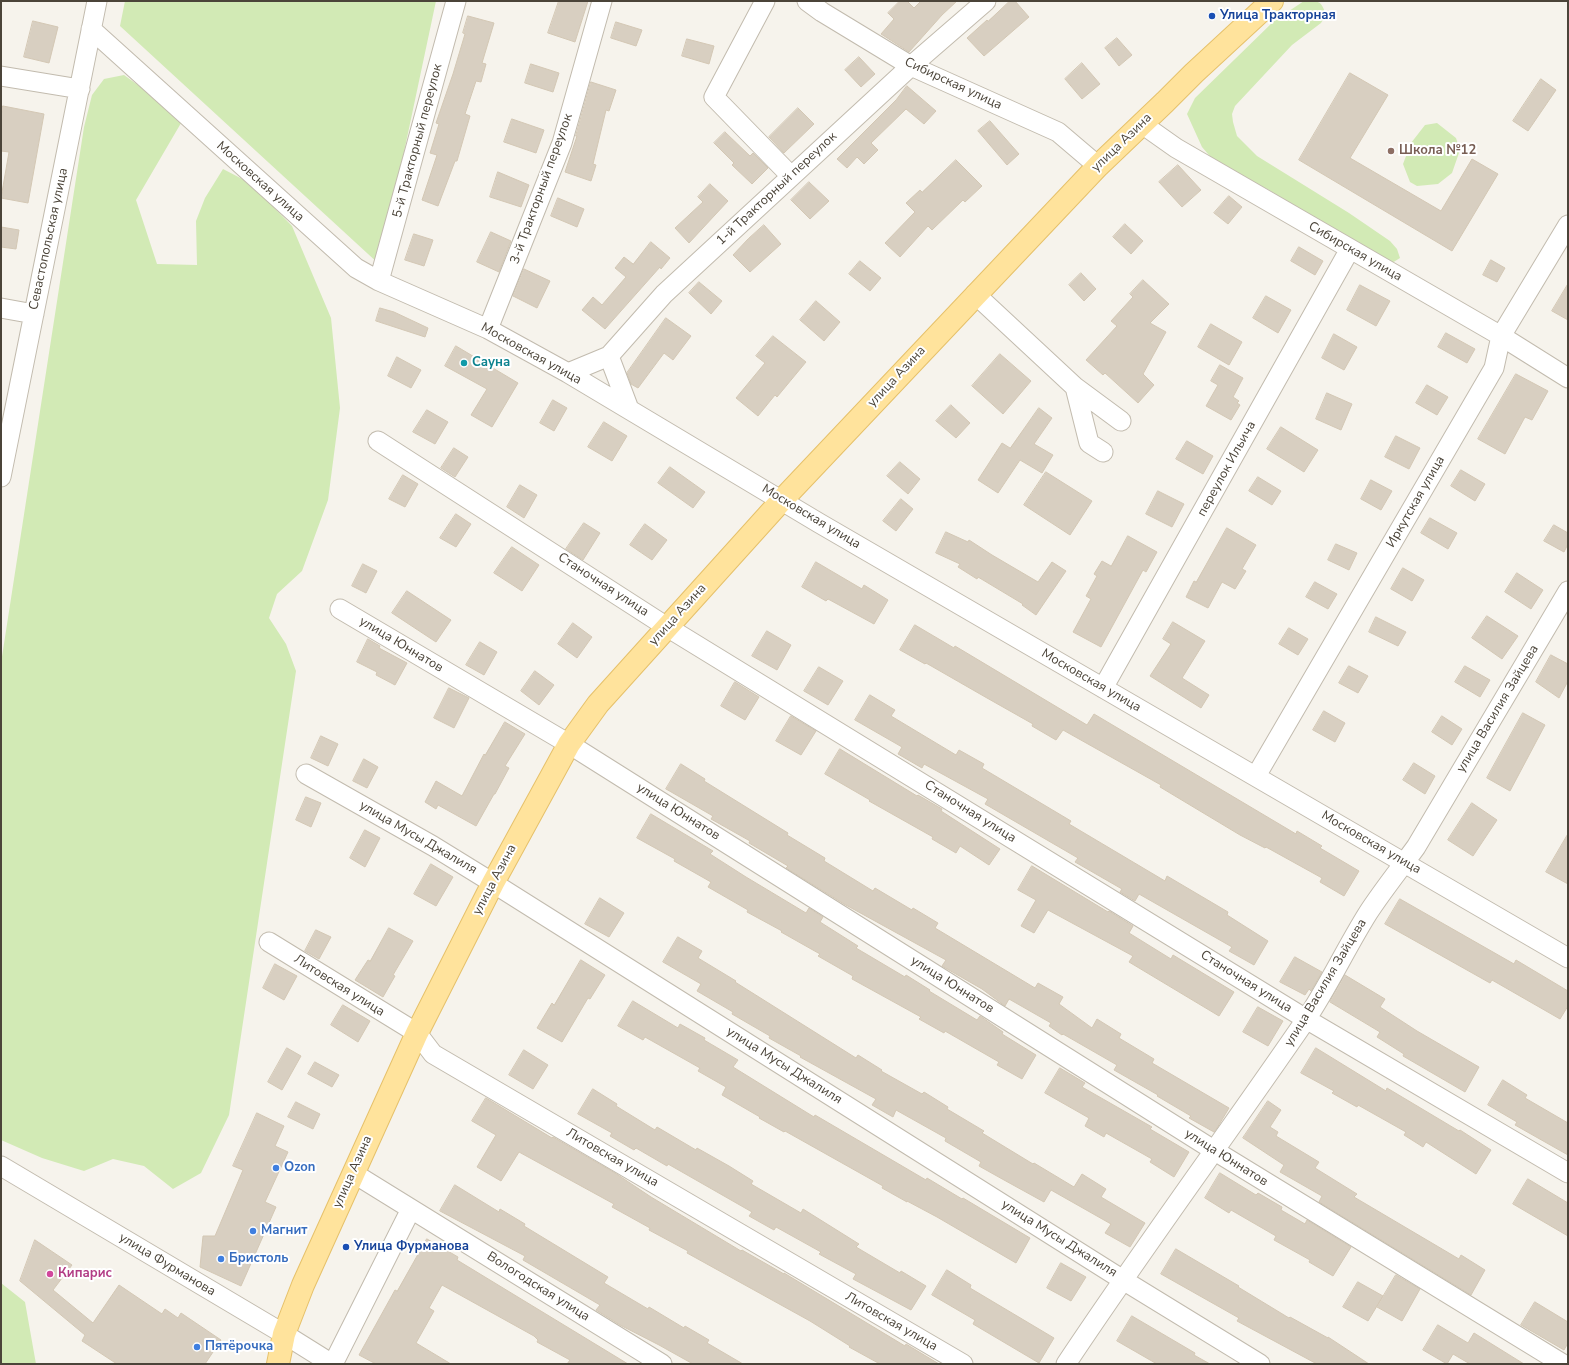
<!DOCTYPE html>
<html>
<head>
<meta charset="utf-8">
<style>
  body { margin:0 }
  #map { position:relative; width:1569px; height:1365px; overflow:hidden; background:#f6f3ec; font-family:"Nunito Sans",sans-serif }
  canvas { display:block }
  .frame { position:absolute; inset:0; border:2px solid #4b4439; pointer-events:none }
</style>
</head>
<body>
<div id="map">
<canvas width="1569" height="1365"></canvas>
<div class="frame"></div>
</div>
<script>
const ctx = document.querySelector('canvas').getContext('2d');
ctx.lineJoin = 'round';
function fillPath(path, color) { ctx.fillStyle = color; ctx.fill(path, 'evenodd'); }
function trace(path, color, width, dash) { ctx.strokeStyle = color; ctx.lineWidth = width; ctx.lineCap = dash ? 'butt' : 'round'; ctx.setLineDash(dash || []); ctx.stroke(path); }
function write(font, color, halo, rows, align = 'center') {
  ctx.font = font + ' "Nunito Sans",sans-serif'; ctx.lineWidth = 4; ctx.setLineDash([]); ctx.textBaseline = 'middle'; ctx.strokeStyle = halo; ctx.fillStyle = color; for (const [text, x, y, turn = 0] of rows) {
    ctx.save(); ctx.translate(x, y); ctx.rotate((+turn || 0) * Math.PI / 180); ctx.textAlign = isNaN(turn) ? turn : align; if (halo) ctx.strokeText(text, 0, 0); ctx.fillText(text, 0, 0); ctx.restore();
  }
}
fillPath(new Path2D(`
  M125,1H436L380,265L120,26Z
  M1304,1C1319,1 1321,0 1326,15L1321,23L1292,45L1235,106L1232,114L1233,122L1237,136L1257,156L1349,213L1390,241L1397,249L1400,258L1392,263L1351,246L1269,190L1214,161L1202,147L1187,114L1195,98L1274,21Z
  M124,75L184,118L136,200L157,264L197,265L196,221L205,198L223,169L250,183L292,226L331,318L340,408L328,500L302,571L277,594L269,618L286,644L296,671L229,1115L201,1173L173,1189L144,1166L113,1159L84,1171L42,1158L1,1140V663L84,127L92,95L104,79Z
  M1437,123L1456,138L1460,150L1452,173L1438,184L1417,186L1410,182L1403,164L1411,143L1425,125Z
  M1,1283L25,1302L36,1364H1Z`), '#d2eab5');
const building = new Path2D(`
  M559,1H588L575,42L548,33Z
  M900,1H907L914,8L921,1H957L942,15L909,52L881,34L894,19L888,13Z
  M1010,1H1015L1029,17L984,56L967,38L987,20L988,21Z
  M468,16L494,23L482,63L486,64L481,82L476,81L465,114L470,116L457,161H455L438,206L422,200L437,155L430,153L439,124L436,123L453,74L465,34L463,33Z
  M33,21L58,27L49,63L24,57Z
  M616,22L642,30L636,46L611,38Z
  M1117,38L1132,55L1119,66L1105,48Z
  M687,39L714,46L709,64L682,56Z
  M859,57L875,74L861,87L845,70Z
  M1082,63L1100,84L1082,99L1065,79Z
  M531,64L559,73L553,92L525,83Z
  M1350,73L1388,95L1350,158L1441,211L1472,159L1498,174L1452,251L1299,160Z
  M1541,79L1556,90L1528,131L1513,121Z
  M591,82L616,90L609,111L606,110L593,164L596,165L591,181L565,172L577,136H576Z
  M907,86L936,111L924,124L906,109L871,143L878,150L864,164L857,157L847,168L837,159L896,100Z
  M3,106L44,114L28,203L1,198L9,152L1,151V117Z
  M798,108L814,124L784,153L769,137Z
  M512,119L544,130L536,153L504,142Z
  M990,121L1019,154L1007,165L978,131Z
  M725,132L750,156L753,153L768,168L752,184L732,165L734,163L714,143Z
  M956,160L982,186L965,202L963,200L932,230L928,226L900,257L885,243L915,212L906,203L920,190L922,192Z
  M1178,165L1201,190L1182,207L1159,182Z
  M498,172L529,185L521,207L490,197Z
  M809,182L829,201L810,219L791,200Z
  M710,184L728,201L689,243L675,228L703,202L698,197Z
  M1229,196L1242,207L1228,224L1214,213Z
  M558,198L584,209L577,227L551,216Z
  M1125,224L1143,241L1131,254L1113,237Z
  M764,225L781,244L750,272L733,255L748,239Z
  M1,227L19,230L16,249L1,247Z
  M491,232L511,241L499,272L477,262Z
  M414,234L433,240L424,266L405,260Z
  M651,242L670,258L661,269L660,267L605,329L582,310L593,297L602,305L626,277L615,268L624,257L633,264Z
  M1299,247L1323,261L1315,275L1291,261Z
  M1491,260L1505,268L1497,282L1483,275Z
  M860,261L881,278L870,291L849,274Z
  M524,269L550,281L537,308L513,296Z
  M1081,273L1096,289L1084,301L1069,285Z
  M1143,280L1169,304L1150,323L1166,332L1143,374L1154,385L1138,403L1105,373L1103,375L1086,360L1117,326L1111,321L1133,297L1130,294Z
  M699,282L722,301L711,314L689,293Z
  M1568,284V320L1552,311Z
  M1360,285L1390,301L1376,326L1347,310Z
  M1266,296L1291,310L1278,333L1253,318Z
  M816,301L840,322L824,341L800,320Z
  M380,308L394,312L428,328L425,337L376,321Z
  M666,318L691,336L673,360L664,353L638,388L631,384L627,373Z
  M1211,324L1242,342L1229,365L1198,347Z
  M1446,333L1475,349L1467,363L1438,347Z
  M1334,334L1357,347L1344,370L1322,358Z
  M773,336L806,362L777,397L775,395L758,416L736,398L765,363L756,356Z
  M456,346L518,383L492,427L471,415L487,389L445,366Z
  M1000,354L1031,381L1003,414L972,386Z
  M397,357L421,370L411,388L388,376Z
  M1220,365L1243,378L1233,397L1239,401L1237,403L1240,405L1231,420L1206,406L1218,385L1211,381Z
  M1516,374L1548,391L1532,420L1525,417L1505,454L1478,439Z
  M1427,385L1448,397L1437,415L1416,403Z
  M1327,393L1352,404L1341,430L1316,419Z
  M553,400L567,408L554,431L540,423Z
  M951,405L970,423L956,438L936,421Z
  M1039,408L1052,418L1034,444L1053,455L1042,473L1020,460L998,493L978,480L1002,443L1010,448Z
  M427,410L448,422L435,444L413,432Z
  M604,422L627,436L612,461L588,447Z
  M1281,427L1318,450L1304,472L1267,449Z
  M1396,436L1420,448L1409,469L1385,457Z
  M1187,441L1213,456L1203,474L1176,459Z
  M454,448L468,457L455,477L441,468Z
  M900,462L920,479L908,494L887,476Z
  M670,467L705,492L693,508L658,483Z
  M1461,470L1485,484L1475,501L1451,486Z
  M1046,472L1092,501L1070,535L1024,505Z
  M403,475L418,484L405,507L389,499Z
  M1258,477L1281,491L1272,505L1249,491Z
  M1371,480L1392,491L1381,510L1361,499Z
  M520,485L537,495L524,518L507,507Z
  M1158,491L1184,504L1172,527L1146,514Z
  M901,499L913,509L896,531L883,521Z
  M456,514L471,524L456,547L440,538Z
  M1430,518L1457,533L1448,549L1421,533Z
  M584,523L600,533L583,560L566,549Z
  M645,524L667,540L652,560L630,545Z
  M1554,525L1568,533V544L1564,552L1544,541Z
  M1227,528L1256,545L1242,569L1246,571L1235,589L1222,582L1208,608L1186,597L1194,581L1196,582Z
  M946,532L968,542L969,540L992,555L1038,582L1052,562L1066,571L1036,615L1022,605L1023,604L978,577L977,579L958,567L960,564L936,553Z
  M1128,536L1157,552L1146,572L1143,570L1101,647L1073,632L1091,599L1086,596L1097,576L1094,574L1102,561L1111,566Z
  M1336,544L1357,553L1349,570L1328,560Z
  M512,547L539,565L522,591L494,573Z
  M816,562L862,589L864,585L888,600L874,624L828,599L826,601L802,587Z
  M363,564L377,571L366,593L352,586Z
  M1403,568L1424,580L1412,601L1391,589Z
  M1517,573L1543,590L1531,609L1505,592Z
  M1315,582L1337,594L1328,609L1306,597Z
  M407,591L451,620L436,642L392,613Z
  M1487,616L1518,636L1502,659L1472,638Z
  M1376,617L1406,632L1398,646L1369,632Z
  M1173,622L1205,641L1182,678L1209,695L1201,708L1150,676L1171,644L1163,639Z
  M573,623L592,637L577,658L558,644Z
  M915,625L954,648L955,646L1087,725L1094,714L1296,834L1297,831L1322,846L1320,848L1359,871L1344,896L1320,882L1322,878L1266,847L1265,848L1240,835L1160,787L1161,785L1063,730L1056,740L1032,726L1033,724L987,698L926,663L925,664L900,650Z
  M1289,628L1308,639L1298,655L1279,644Z
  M767,631L791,645L777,670L752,656Z
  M368,639L380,646L379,648L407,663L395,685L376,675L377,672L357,662Z
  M480,642L497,652L484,675L466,665Z
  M1551,655L1568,664V681L1559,698L1536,682Z
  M1349,666L1368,676L1358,693L1339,683Z
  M1465,666L1490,680L1480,697L1455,682Z
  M819,667L843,681L828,705L804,691Z
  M535,671L554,685L539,705L521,691Z
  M735,682L759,697L745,720L721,706Z
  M449,688L469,698L454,728L434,718Z
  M870,695L895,710L891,716L956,755L959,750L984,764L982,768L1071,821L1069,824L1165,881L1167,876L1228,912L1227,915L1268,941L1254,965L1229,951L1232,947L1139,894L1135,901L1120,892L1122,889L1075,862L1078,858L985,804L988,799L924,764L922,768L898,754L902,747L855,720Z
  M1324,711L1345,723L1335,742L1313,730Z
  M1523,713L1545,725L1510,791L1487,778Z
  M791,716L816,731L801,755L776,741Z
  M1442,716L1462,729L1452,745L1432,732Z
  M505,722L525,734L505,766L509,768L495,794H494L476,826L438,805L436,809L425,802L436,781L462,796L484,754L485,755Z
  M321,736L338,744L328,766L311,758Z
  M840,749L917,796L918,795L942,809L941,811L1000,849L989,865L960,846L956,853L932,839L933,837L869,801L870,800L825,774Z
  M364,759L378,767L367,788L353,781Z
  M1414,763L1435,776L1425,794L1403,780Z
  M681,764L705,779L704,781L788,833L787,835L825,858L824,861L873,891L875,888L912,910L913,908L938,923L935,928L1035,988L1038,983L1063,997L1059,1004L1092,1028L1097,1019L1121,1034L1119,1038L1154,1059L1152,1063L1229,1108L1217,1128L1214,1132L1189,1118L1191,1116L1157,1096L1158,1095L1114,1070L1117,1065L1063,1034L1062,1035L1049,1026L1051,1023L1009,999L1005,1006L982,989L942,966L946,960L844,904L786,868L788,866L749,843L750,841L711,819L713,816L666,789Z
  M306,797L321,803L311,827L296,820Z
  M1472,803L1497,820L1473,856L1448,840Z
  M651,814L713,851L710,854L746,877L806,913L809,908L823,917L820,922L858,946L856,948L905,977L906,975L930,990L929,991L977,1020L980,1016L1003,1032L1002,1034L1036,1055L1022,1079L997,1065L999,1062L945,1031L944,1033L919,1019L921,1017L852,979L853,976L818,956L820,954L781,932L782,931L747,912L748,910L708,887L711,882L674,861L675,859L637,838Z
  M365,830L380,838L365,867L350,858Z
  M1568,834V884L1546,872Z
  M431,864L453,877L436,906L414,894Z
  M1032,866L1108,912L1109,911L1133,926L1129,933L1171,959L1173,955L1234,992L1219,1016L1129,962L1133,956L1048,910L1034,933L1021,926L1036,900L1018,890Z
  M600,898L624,913L609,937L585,924Z
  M1400,899L1514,964L1516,960L1568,991V1006L1560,1019L1492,980L1490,983L1385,924Z
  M389,928L413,941L393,975L395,976L383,997L355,980L368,960L370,961Z
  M316,930L331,937L319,959L305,951Z
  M678,937L702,951L698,958L736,981L735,982L856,1058L858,1055L882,1070L881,1071L922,1094L924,1092L948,1107L947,1109L984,1131L982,1133L1033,1164L1034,1163L1074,1187L1082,1174L1106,1189L1101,1197L1145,1223L1130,1247L1105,1233L1111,1224L1051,1190L1044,1202L1004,1180L979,1166L981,1162L945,1141L946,1138L896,1110L893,1117L872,1105L876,1099L800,1057L801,1056L769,1038L770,1036L732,1014L733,1012L697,991L701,984L663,962Z
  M1295,957L1322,972L1311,991L1309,989L1305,995L1280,982Z
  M581,960L605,975L590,999L588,998L562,1042L537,1028L552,1003L554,1005Z
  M275,964L297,976L284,1000L263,988Z
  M1345,975L1385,999L1380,1007L1417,1031L1479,1067L1465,1092L1403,1056L1404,1054L1377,1037L1380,1032L1330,1002Z
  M633,1001L678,1028L680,1024L705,1038L704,1040L738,1060L733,1067L814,1117L815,1115L926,1180L927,1178L962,1199L963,1198L1030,1238L1016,1263L937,1217L907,1201V1202L882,1188L883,1186L785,1131L784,1132L759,1118L760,1117L722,1095L726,1087L698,1071L700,1068L645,1037L643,1040L618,1026Z
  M343,1005L370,1021L358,1042L331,1025Z
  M1258,1007L1283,1021L1268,1046L1243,1032Z
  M287,1048L301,1056L282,1090L268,1082Z
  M1316,1048L1386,1091L1387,1088L1459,1131L1460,1130L1491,1150L1476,1174L1426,1142L1423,1147L1404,1135L1406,1132L1358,1105L1357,1107L1332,1093L1334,1091L1301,1073Z
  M524,1050L548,1065L533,1089L509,1075Z
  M315,1062L339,1075L332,1087L308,1074Z
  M1060,1068L1085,1083L1082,1087L1152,1127L1150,1129L1189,1152L1174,1177L1150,1162L1152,1159L1106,1133L1104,1137L1085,1126L1089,1118L1045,1093Z
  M1503,1080L1527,1095L1525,1098L1568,1123V1155L1515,1125L1517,1122L1488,1105Z
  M593,1089L617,1104L616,1106L655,1130L657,1127L696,1150L697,1148L729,1166L753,1181L751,1184L801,1213L803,1209L859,1244L856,1247L900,1273L901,1271L926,1286L911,1310L853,1279L856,1274L819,1254L821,1252L776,1227L774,1230L749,1216L752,1212L668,1164L667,1166L636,1148L634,1150L610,1136L612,1133L578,1114Z
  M486,1098L552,1138L553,1137L615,1173L651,1197L741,1251L742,1250L784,1274V1273L905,1346L906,1344L939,1364H880L849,1347L850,1346L810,1321L687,1253L688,1251L649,1230L650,1228L612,1207L614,1204L519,1152L501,1181L477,1167L496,1135L472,1121Z
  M1268,1101L1281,1110L1270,1127L1278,1132L1276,1136L1319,1162L1315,1168L1357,1194L1354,1197L1459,1259L1461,1255L1485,1270L1471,1295L1319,1202L1322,1196L1280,1172L1284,1165L1243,1138Z
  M296,1102L320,1114L313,1129L288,1117Z
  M257,1113L284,1126L275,1146L288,1152L265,1202L276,1207L241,1286L200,1267L203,1236H215L243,1170L233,1166Z
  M1220,1173L1256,1195L1258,1193L1282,1207L1281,1210L1305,1224L1307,1220L1351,1247L1333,1276L1309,1262L1310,1260L1274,1240L1276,1236L1231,1210L1229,1213L1205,1198Z
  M1528,1179L1568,1203V1236L1513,1204Z
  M455,1185L499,1212L500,1209L525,1224L524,1226L608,1277L604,1283L648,1309L649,1307L684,1328L685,1326L709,1340L707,1343L743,1364H693L659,1345L620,1325L596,1310L600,1305L523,1260L525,1256L440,1211Z
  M427,1239L458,1257L457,1260L628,1364H567L570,1360L537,1342L538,1340L534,1336L442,1285L429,1308L434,1311L416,1343L451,1364H376L359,1355L395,1290L397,1291Z
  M35,1240L72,1265L53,1290L93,1323L119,1285L162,1314L165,1309L178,1318L181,1313L221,1340L205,1364H117L82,1341L85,1335L20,1281Z
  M1176,1249L1239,1286L1238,1287L1289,1318L1290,1317L1328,1338V1337L1369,1364H1317L1237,1321L1239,1318L1161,1274Z
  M1061,1263L1086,1277L1071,1301L1047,1288Z
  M947,1270L971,1285L970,1288L1054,1338L1039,1363L973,1324L975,1320L932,1295Z
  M1396,1275L1420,1289L1402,1321L1377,1307Z
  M1358,1282L1383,1296L1368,1321L1343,1307Z
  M1535,1302L1568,1322V1343L1564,1350L1521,1325Z
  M1132,1316L1195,1353L1194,1355L1210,1364H1157L1117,1341Z
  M1438,1325L1468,1343L1474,1333L1524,1364H1470L1453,1354L1447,1364L1423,1350Z`);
fillPath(building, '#d8cfc1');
trace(building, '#d3c7b4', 1);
const minor = new Path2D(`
  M765,1L714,97L791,176
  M807,1L822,12L911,66L1058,132L1098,166
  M91,29L356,268L379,281L488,329L568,373L819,523L1568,958
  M1,76L80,89
  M1142,124L1176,148L1501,336L1568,378
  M379,281L456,1
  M975,294L1075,387L1089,443L1103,452
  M1,308L34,314
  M488,329L562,143L602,1
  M609,356L629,409
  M568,373L609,356L664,294L911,66L986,1
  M1075,387L1121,421
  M378,441L667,627L1306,1019L1568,1173
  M1,477L97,1
  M340,609L569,744L1215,1151L1563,1364
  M1103,688L1350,249
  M306,774L433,846L493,883L1123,1280L1260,1364
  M1256,776L1494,368L1501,336L1568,225
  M269,942L417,1033L433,1054L963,1364
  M1,1166L284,1334L332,1364
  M353,1173L662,1364
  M333,1364L411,1209
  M1066,1364C1143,1248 1226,1136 1305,1021C1328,987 1346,948 1368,913C1383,890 1400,869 1416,847L1568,591`);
const major = new Path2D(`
  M278,1364L284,1334L303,1285L417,1033L493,883L569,744L598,704L782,500L1098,166L1165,102L1194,73L1272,1`);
trace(minor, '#c2bbae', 21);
trace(major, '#e6c16a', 24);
trace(minor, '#fff', 19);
trace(major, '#ffe39c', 22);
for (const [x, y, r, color] of [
  [1212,16,4,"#1a4fb4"],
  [1391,151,4,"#8d6e63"],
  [464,363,4,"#0f9aa8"],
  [276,1168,4,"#3f7fe0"],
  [253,1231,4,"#3f7fe0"],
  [346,1247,4,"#1a4fb4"],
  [221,1259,4,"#3f7fe0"],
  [50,1274,4,"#d1479c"],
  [197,1347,4,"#3f7fe0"]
]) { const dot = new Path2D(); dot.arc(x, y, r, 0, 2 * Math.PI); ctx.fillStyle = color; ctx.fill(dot); trace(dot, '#fff', 1.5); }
write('bold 13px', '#164399', '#fff', [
  ["Улица Тракторная",1220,16],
  ["Улица Фурманова",354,1247]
], 'left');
write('13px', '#4b4439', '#fff', [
  ["Сибирская улица",953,84,25],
  ["5-й Тракторный переулок",418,141,-75],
  ["улица Азина",1122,143,-44],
  ["Московская улица",260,182,42],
  ["3-й Тракторный переулок",542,189,-70],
  ["1-й Тракторный переулок",777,189,-43],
  ["Севастопольская улица",49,239,-78],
  ["Сибирская улица",1355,252,30],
  ["Московская улица",531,354,29],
  ["улица Азина",897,377,-47],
  ["переулок Ильича",1227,469,-61],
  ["Иркутская улица",1416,502,-60],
  ["Московская улица",811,517,31],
  ["Станочная улица",603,585,33],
  ["улица Азина",678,615,-48],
  ["улица Юннатов",401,645,31],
  ["Московская улица",1091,681,30],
  ["улица Василия Зайцева",1498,709,-59],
  ["улица Юннатов",678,812,32],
  ["Станочная улица",970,812,32],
  ["улица Мусы Джалиля",418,838,30],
  ["Московская улица",1371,843,30],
  ["улица Азина",495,880,-62],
  ["Станочная улица",1246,982,32],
  ["улица Василия Зайцева",1326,983,-59],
  ["улица Юннатов",952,985,32],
  ["Литовская улица",339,986,32],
  ["улица Мусы Джалиля",784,1066,32],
  ["Литовская улица",612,1158,30],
  ["улица Юннатов",1226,1158,32],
  ["улица Азина",353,1172,-66],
  ["улица Мусы Джалиля",1059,1239,32],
  ["улица Фурманова",167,1265,31],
  ["Вологодская улица",538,1287,32],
  ["Литовская улица",891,1322,30]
]);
write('bold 13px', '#785e54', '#fff', [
  ["Школа №12",1399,151]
], 'left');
write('bold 13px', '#0d838f', '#fff', [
  ["Сауна",472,363]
], 'left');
write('bold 13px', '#366cbe', '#fff', [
  ["Ozon",284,1168],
  ["Магнит",261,1231],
  ["Бристоль",229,1259],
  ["Пятёрочка",205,1347]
], 'left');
write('bold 13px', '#b23c85', '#fff', [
  ["Кипарис",58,1274]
], 'left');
</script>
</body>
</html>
